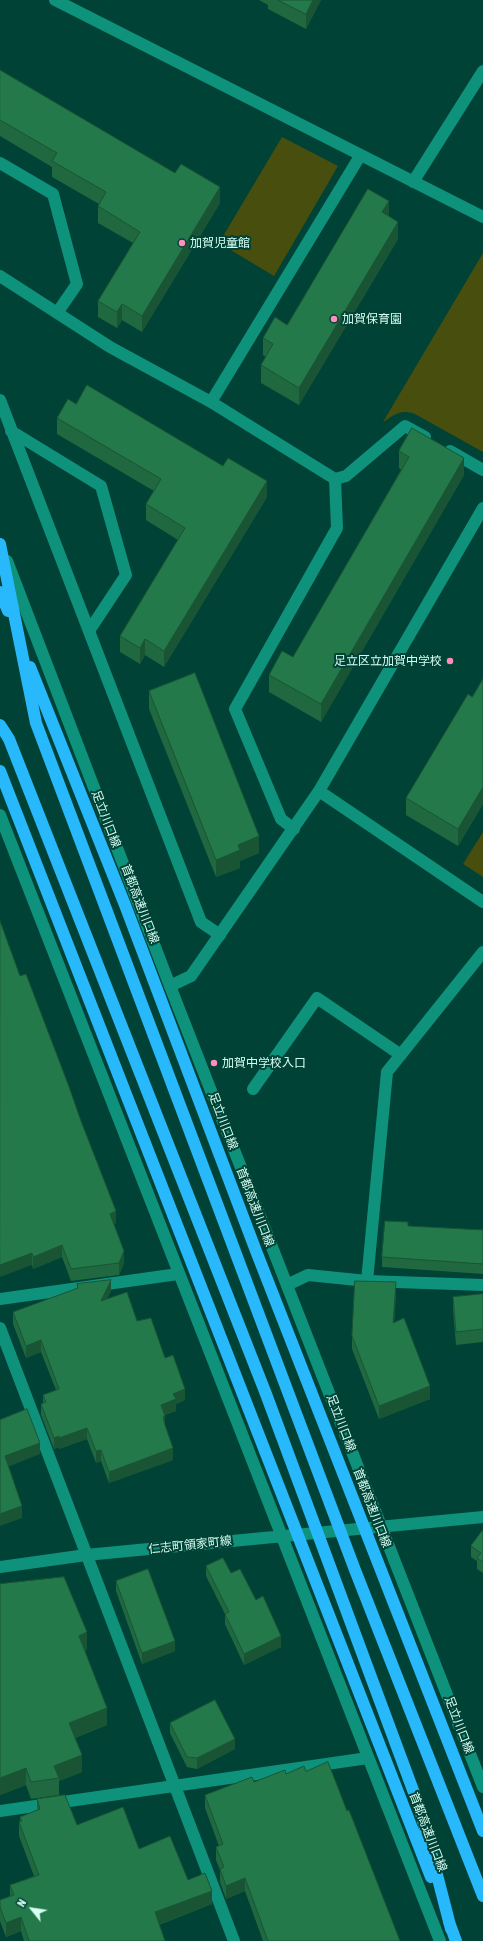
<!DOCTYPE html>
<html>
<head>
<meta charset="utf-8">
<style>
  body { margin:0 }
  #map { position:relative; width:483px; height:1941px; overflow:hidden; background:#004236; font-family:"Asap Condensed",sans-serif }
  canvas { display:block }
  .north { position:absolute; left:12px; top:1889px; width:40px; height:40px; -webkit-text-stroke:3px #004236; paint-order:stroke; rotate:300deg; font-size:11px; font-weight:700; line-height:16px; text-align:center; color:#d6fef2 }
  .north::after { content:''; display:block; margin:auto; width:14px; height:18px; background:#d6fef2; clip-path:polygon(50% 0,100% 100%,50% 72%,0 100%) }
</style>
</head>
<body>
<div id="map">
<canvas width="483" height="1941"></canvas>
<div class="north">N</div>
</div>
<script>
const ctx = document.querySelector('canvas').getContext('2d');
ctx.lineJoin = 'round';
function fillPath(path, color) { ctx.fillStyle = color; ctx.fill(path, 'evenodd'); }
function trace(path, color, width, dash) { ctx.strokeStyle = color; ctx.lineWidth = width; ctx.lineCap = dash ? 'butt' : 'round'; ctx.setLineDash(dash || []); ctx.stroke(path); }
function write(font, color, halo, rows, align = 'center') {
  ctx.font = font + ' "Asap Condensed","Noto Sans JP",sans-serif'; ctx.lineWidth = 4; ctx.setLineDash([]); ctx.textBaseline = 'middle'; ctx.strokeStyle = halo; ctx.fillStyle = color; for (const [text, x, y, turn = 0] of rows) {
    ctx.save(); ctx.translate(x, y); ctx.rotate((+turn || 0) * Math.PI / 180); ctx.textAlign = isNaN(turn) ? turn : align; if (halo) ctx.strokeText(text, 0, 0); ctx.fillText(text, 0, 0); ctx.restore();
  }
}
fillPath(new Path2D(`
  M282,137L338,166L274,276L219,243Z
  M483,253V452L415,414C400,409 396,414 383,422Z
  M483,832V877L463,864Z`), '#484f0e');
trace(new Path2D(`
  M0,163L53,194L77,284L57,313
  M0,276L110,347L211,402L335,479L346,476L405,426L425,437
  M0,400L201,922L220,935
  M211,402L360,156
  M11,431L101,486L126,575L89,631
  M450,451L483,470
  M294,829L281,819L235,709L337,528L335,479`), '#0f927b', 12);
trace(new Path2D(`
  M55,0L483,217
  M413,182L483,71
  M319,791L483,902
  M170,986L191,976L319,791L483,508
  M253,1089L317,998L401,1055
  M367,1281L387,1072L483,952
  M287,1285L308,1275L367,1281L483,1285
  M0,1299L178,1274
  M0,1328L234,1941
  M0,1811L368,1758`), '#0f927b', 12);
trace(new Path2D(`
  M7,561L170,986L483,1787
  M0,815L440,1941
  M0,1567L86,1555L483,1517`), '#0f927b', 12);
trace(new Path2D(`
  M0,544L36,723L355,1570L483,1896
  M0,592L8,611
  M30,667L125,905L256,1251L483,1831
  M0,725L9,739L266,1394L420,1809L451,1929
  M0,771L431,1877
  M449,1922L456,1941`), '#28b8fc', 12);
fillPath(new Path2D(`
  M259,0H321L306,29L268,9V5Z
  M0,70L220,203L142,332L122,320L117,328L98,317V301L133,243L98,223V206L99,204L52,177V167L0,136Z
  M389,217L398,239L299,405L261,383V365L266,357L263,355V338L287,325Z
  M76,404L267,497L164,667L145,655L140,664L120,652V636L178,540L146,520V504L154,491L57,434V418Z
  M399,451L464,475L321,722L269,692V675L293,657L401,470L399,468Z
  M483,679V804L458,846L406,815V798L472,697Z
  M149,691L259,853L240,861V868L216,877L149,709Z
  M20,976L116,1223L114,1224L124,1263L119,1275L71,1281L62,1257L33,1269L32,1265Z
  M408,1226L483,1230V1274L382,1267V1257Z
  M77,1284L111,1291L107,1299L137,1321L165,1358L185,1400L176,1404V1411L165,1415V1427L173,1460L109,1483L101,1461L96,1463L87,1439L59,1449V1447L54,1449L41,1415V1404L43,1403V1395L56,1390L41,1352L26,1358L13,1324V1312L77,1289Z
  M483,1294V1342L456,1345L453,1310V1297Z
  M396,1295L394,1322L430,1399L379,1419L352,1349V1336Z
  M483,1531V1573L477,1569V1561L471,1557V1546Z
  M206,1566L231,1573L281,1647L244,1665L225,1624V1614L206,1576Z
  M116,1581L175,1651L142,1664L116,1591Z
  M0,1584L87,1649L85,1650L107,1725L75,1738L82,1772L59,1781V1795L31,1799L26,1785L0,1795Z
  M170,1723L235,1749L197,1769L187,1767L170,1733Z
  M306,1771L347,1811L400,1941H263L245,1891L226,1899L220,1882V1870L216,1860V1847L219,1846L205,1808V1795L286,1774Z
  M37,1799L77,1825L139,1849L188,1880L212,1904L159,1925L165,1941H24L21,1931L6,1937L0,1921V1900L10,1896V1885L34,1876L19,1836V1822L20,1821V1817L37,1810Z`), '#1f6840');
fillPath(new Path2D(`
  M313,0H321L306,29V14Z
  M220,187V203L142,332V316Z
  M389,201V218L382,212Z
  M398,222V239L299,405V388Z
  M122,304V320L117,328V312Z
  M464,458V475L321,722V704Z
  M267,481V497L164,667V651Z
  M145,639V655L140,664V648Z
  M483,787V804L458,846V829Z
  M259,836V853L240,861V868L216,877V860L238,845Z
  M116,1211V1223L110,1226V1214Z
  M62,1245V1257L33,1269V1257Z
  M124,1251V1263L119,1275V1263Z
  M32,1253V1265L0,1277V1265Z
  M111,1280V1291L101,1313V1301Z
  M396,1282V1295L393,1336V1323Z
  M41,1340V1352L26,1358V1346Z
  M430,1386V1399L379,1419V1406Z
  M185,1389V1400L176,1404V1411L161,1416V1405L173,1394Z
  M165,1416V1428L163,1417Z
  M87,1428V1439L59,1449V1438Z
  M59,1436V1447L54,1449V1438Z
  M40,1443V1454L5,1468V1456Z
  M173,1448V1460L109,1483V1472Z
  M101,1450V1461L96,1463V1451Z
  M22,1506V1518L0,1526V1514Z
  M87,1632V1649L79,1652V1636Z
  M281,1636V1647L244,1665V1654Z
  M175,1641V1651L142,1664V1653Z
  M107,1708V1725L69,1740V1723Z
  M235,1739V1749L197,1769V1758Z
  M82,1755V1772L59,1781V1778L54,1766Z
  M26,1768V1785L0,1795V1778Z
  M245,1878V1891L226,1899V1886Z
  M212,1891V1904L155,1926V1912Z
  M21,1917V1931L6,1937V1923Z`), '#195534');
const building = new Path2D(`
  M278,0H313L306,14Z
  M0,70L175,173L181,164L220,187L142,316L122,304L117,312L98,301L140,232L98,206L106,192L52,161L57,153L0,120Z
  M368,189L389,201L382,212L398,222L299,388L261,365L273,344L263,338L275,317L287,325Z
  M87,385L223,466L228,458L267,481L164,651L145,639L140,648L120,636L185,528L146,504L161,479L57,418L68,399L76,404Z
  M412,428L464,458L321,704L269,675L282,651L293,657L409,457L399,451Z
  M195,673L259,836L238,845L240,850L216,860L149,691Z
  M483,679V787L458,829L406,798L468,694L472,697Z
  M0,921L20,976L26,974L68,1084L81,1121L116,1211L110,1214L124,1251L119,1263L71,1269L62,1245L33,1257L32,1253L0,1265Z
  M385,1221L408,1222V1226L483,1230V1264L382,1257Z
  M111,1280L101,1301L127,1292L137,1321L151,1318L165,1358L173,1355L185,1389L173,1394L176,1399L161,1405L165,1416L163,1417L165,1425L173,1448L109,1472L101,1450L96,1451L87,1428L59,1438V1436L54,1438L41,1404L46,1402L43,1395L59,1389L41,1340L26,1346L13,1312L78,1288L77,1284Z
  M355,1281L396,1282L393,1323L404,1318L430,1386L379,1406L352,1336Z
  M483,1294V1329L456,1332L453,1297Z
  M27,1409L40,1443L5,1456L22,1506L0,1514V1420Z
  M482,1531H483V1562L477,1558L481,1553L471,1546Z
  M223,1558L231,1573L240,1569L256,1600L263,1596L281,1636L244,1654L225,1614L229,1612L206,1566Z
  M148,1569L175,1641L142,1653L116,1581Z
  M64,1577L87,1632L79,1636L107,1708L69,1723L82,1755L54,1766L59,1778L31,1782L26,1768L0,1778V1584Z
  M215,1700L235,1739L197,1758L187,1757L170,1723Z
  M328,1762L347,1811L349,1810L400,1941H268L245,1878L226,1886L220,1869L224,1867L216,1847L223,1844L205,1795L252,1777L254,1782L285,1770L286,1774L304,1766L306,1771Z
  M65,1795L77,1825L123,1807L139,1849L170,1836L188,1880L205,1873L212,1891L155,1912L165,1941H29L21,1917L6,1923L0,1907V1900L14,1895L10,1885L39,1875L19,1822L22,1821L20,1817L40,1809L37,1799Z`);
fillPath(building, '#24794b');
trace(building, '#195534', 1);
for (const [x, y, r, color] of [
  [182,243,4,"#ff8ebb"],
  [334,319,4,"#ff8ebb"],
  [450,661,4,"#ff8ebb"],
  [214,1063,4,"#ff8ebb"]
]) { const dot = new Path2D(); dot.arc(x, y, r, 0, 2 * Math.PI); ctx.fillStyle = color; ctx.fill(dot); trace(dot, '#004236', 1.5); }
write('12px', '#d6fef2', '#004236', [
  ["加賀児童館",190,243],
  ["加賀保育園",342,319],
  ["足立区立加賀中学校",442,661,"right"],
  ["加賀中学校入口",222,1063]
], 'left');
write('12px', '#d6fef2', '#004236', [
  ["足立川口線",106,819,69],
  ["首都高速川口線",140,904,69],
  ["足立川口線",223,1121,69],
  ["首都高速川口線",255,1207,69],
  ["足立川口線",341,1423,69],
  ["首都高速川口線",372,1508,69],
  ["仁志町領家町線",190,1545,-6],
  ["足立川口線",459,1725,69],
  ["首都高速川口線",428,1832,69]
]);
</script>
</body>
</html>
